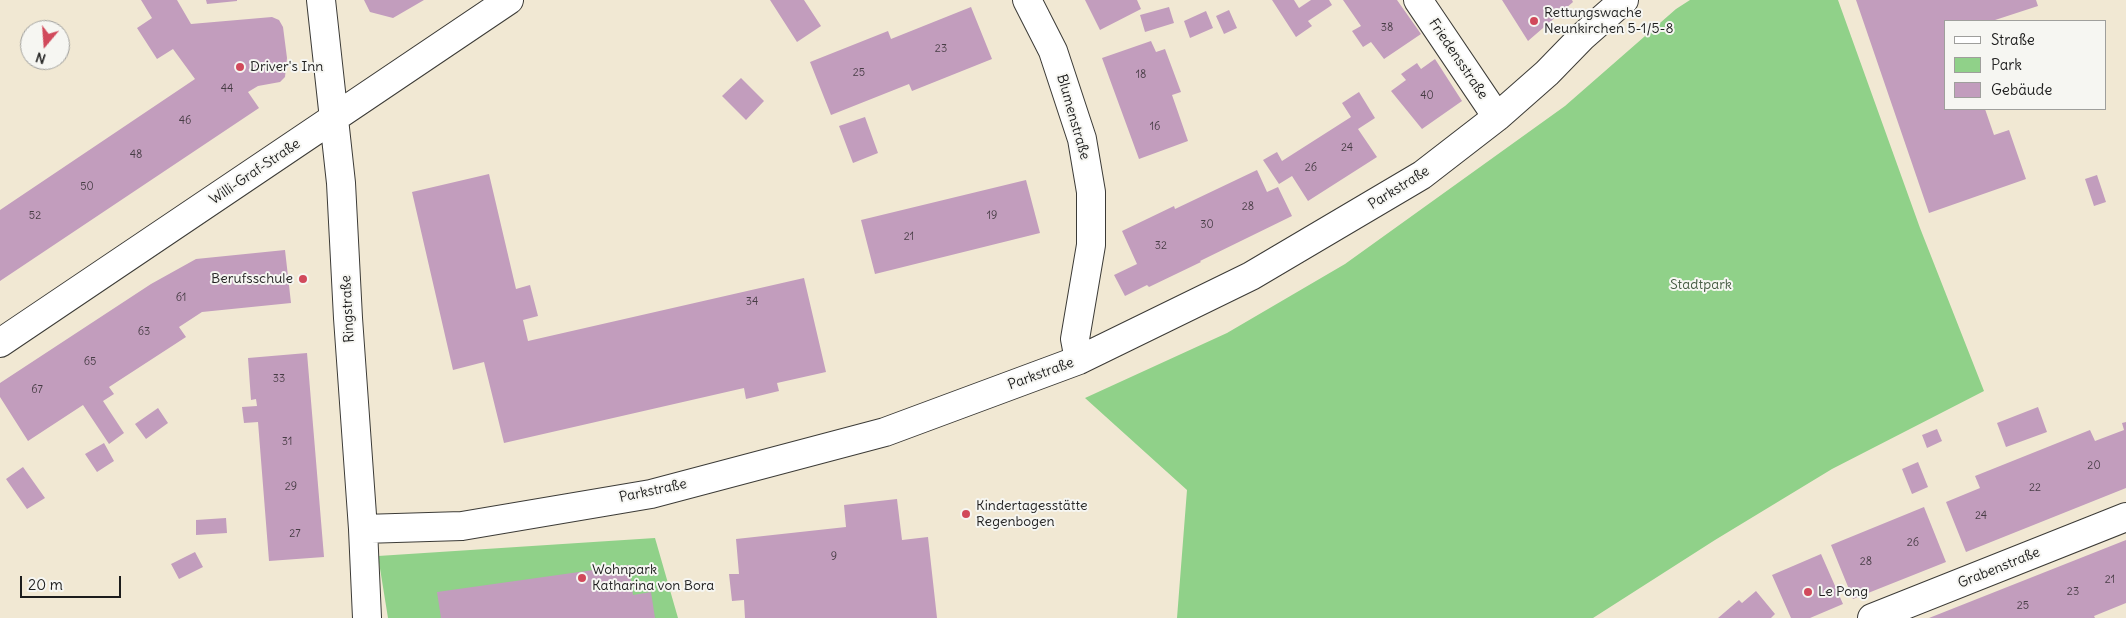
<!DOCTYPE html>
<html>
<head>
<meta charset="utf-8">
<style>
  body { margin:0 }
  #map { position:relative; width:2126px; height:618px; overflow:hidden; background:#f1e8d3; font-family:Delius,sans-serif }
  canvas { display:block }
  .legend { position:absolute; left:1944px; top:20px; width:162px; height:90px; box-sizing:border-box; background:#f6f6f2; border:1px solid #9f9f9c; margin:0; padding:6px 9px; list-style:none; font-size:15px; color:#1c1c1c }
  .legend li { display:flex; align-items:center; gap:10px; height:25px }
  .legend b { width:25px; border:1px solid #9f9f9c }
  .north { position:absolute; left:20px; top:20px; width:50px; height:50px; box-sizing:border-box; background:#f6f6f2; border:1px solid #9f9f9c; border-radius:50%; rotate:198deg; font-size:14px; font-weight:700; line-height:20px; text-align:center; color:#1c1c1c }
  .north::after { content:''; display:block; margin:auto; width:18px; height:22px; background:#d1495b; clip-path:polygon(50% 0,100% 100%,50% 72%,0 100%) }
  .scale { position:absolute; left:20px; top:576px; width:101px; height:22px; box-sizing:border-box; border:2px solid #1c1c1c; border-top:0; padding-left:6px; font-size:15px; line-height:18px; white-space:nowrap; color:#1c1c1c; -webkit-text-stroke:4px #f6f6f2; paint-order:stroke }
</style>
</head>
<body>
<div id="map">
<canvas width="2126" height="618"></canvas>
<ul class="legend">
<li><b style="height:6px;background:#fff"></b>Straße</li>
<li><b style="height:14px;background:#90d189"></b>Park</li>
<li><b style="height:14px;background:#c29dbd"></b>Gebäude</li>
</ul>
<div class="north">N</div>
<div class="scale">20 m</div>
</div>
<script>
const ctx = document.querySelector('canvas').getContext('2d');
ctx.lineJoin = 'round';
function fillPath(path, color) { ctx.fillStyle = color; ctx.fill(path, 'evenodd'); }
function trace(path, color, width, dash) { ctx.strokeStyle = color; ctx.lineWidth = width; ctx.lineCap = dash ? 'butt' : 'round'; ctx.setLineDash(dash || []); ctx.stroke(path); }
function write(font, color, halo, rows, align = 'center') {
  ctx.font = font + ' Delius,sans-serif'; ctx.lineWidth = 4; ctx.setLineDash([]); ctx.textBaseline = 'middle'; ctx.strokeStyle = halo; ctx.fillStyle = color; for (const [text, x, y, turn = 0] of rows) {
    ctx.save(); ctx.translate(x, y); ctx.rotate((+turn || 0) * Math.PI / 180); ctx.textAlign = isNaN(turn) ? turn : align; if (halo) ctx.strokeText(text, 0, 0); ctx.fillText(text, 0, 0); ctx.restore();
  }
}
fillPath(new Path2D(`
  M1690,0H1838L1920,228L1984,391L1832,469L1715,540L1593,618H1177L1187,490L1085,398L1227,333L1345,264L1565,106L1676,9Z
  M655,538L678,618H388L378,556Z`), '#90d189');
fillPath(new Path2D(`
  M141,0H177L191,24L272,17L279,20L283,27L287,58L285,77L280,82L258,86L248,92L259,108L0,281V210L195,79L173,49L157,59L137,28L152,18Z
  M206,0H237V1L207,4Z
  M364,0H424L393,18L370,12Z
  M770,0H804L821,26L797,42Z
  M1085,0H1137L1141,9L1100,30Z
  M1272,0H1294L1299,8L1311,0H1329L1332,5L1308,21L1312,26L1296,37Z
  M1343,0H1397L1421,34L1384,59L1371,42L1363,47L1352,31L1361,26Z
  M1502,0H1572L1573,2L1528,41Z
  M1856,0H2036L2038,6L1992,21H1945V109H1985L1994,135L2009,130L2026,179L1929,213Z
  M971,7L992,59L912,91L909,84L831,115L810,62L888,31L891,39Z
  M1169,7L1174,23L1145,32L1140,15Z
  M1229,10L1237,28L1224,34L1216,16Z
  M1206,11L1213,28L1190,38L1184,21Z
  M1151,41L1156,52L1165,49L1181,92L1172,95L1188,141L1139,159L1102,58Z
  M1435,59L1462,101L1422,129L1391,91L1406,80L1401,74L1417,63L1421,69Z
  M741,78L764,101L746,120L722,96Z
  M1359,92L1375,118L1358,129L1377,157L1308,201L1292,176L1279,184L1263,160L1277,152L1282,161L1351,117L1342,103Z
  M865,117L878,153L853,163L839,126Z
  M1257,170L1267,192L1278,187L1292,216L1200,261L1201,262L1149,287L1147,285L1125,296L1114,275L1137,264L1122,231L1174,206L1175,209Z
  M489,174L516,289L530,285L538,316L523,320L528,341L804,278L826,372L777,383L779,391L746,399L744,388L504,443L484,362L453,370L412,192Z
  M2097,175L2106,202L2094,206L2085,179Z
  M1026,180L1040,233L875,274L861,220Z
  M285,250L291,303L202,312L179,327L186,337L109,387L114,394L103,401L124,433L109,444L83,405L28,441L0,397V383L151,284L196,259Z
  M307,353L324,557L269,561L258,422L244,423L242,407L257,406L256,399L251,400L248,358Z
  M2038,407L2047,432L2006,447L1997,423Z
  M158,408L168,423L146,439L135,424Z
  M2126,422V488L1966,552L1946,502L1980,488L1975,476L2090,430L2095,441L2124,430L2122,423Z
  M1937,429L1942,441L1927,448L1922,435Z
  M104,443L114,461L97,472L85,454Z
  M1918,462L1928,487L1912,494L1902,469Z
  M23,467L45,498L27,509L6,479Z
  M897,499L902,540L928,537L937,618H745L744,600L732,601L729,574H739L736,539L846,527L844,505Z
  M1924,507L1946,562L1853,599L1831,545Z
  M226,518L227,533L196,535V520Z
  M2126,540V603L2094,616L2095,618H1929Z
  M195,552L203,567L179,579L171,564Z
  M1821,554L1843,604L1810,618H1791L1772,575Z
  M629,565L633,595L651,592L655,618H441L437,592Z
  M1756,591L1775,614L1771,618H1718L1739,600L1742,603Z`), '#c29dbd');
const minor = new Path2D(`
  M321,0L341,183L348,318L363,529L367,618
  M1027,0L1053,51L1082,139L1091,192V245L1075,339L1079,360
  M1418,0L1497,117
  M0,343L509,0
  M363,529L462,526L651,494L885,432L1079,360L1251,276L1422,175L1497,117L1547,73L1582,37L1624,0
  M1872,618L2126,517`);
trace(minor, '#3c3b37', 30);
trace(minor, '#fff', 28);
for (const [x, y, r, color] of [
  [1534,21,5,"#d1495b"],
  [240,67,5,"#d1495b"],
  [303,279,5,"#d1495b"],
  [966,514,5,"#d1495b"],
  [582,578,5,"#d1495b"],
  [1808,592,5,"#d1495b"]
]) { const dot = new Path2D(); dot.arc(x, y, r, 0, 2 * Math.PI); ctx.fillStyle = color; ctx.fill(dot); trace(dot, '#f6f6f2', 2); }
write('11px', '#463c44', null, [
  ["38",1387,28],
  ["23",941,49],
  ["25",859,73],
  ["18",1141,75],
  ["44",227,89],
  ["40",1427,96],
  ["46",185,121],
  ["16",1155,127],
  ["24",1347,148],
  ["48",136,155],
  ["26",1311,168],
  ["50",87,187],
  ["28",1248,207],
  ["52",35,216],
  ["19",992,216],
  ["30",1207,225],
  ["21",909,237],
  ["32",1161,246],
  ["61",181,298],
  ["34",752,302],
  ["63",144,332],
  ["65",90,362],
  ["33",279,379],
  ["67",37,390],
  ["31",287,442],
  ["20",2094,466],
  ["29",291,487],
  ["22",2035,488],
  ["24",1981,516],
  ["27",295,534],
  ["26",1913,543],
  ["9",834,557],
  ["28",1866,562],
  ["21",2110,580],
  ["23",2073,592],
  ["25",2023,606]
]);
write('14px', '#1c1c1c', '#f6f6f2', [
  ["Rettungswache",1544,13],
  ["Neunkirchen 5-1/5-8",1544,29],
  ["Driver's Inn",250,67],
  ["Berufsschule",293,279,"right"],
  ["Kindertagesstätte",976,506],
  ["Regenbogen",976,522],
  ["Wohnpark",592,570],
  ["Katharina von Bora",592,586],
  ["Le Pong",1818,592]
], 'left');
write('14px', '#1c1c1c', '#f6f6f2', [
  ["Friedensstraße",1458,59,56],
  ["Blumenstraße",1073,117,74],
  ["Willi-Graf-Straße",255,172,-34],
  ["Parkstraße",1399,188,-32],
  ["Ringstraße",348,309,-93],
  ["Parkstraße",1041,374,-20],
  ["Parkstraße",653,491,-12],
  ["Grabenstraße",1999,568,-22]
]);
write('14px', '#455b42', '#f6f6f2', [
  ["Stadtpark",1701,285]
]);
</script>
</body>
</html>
